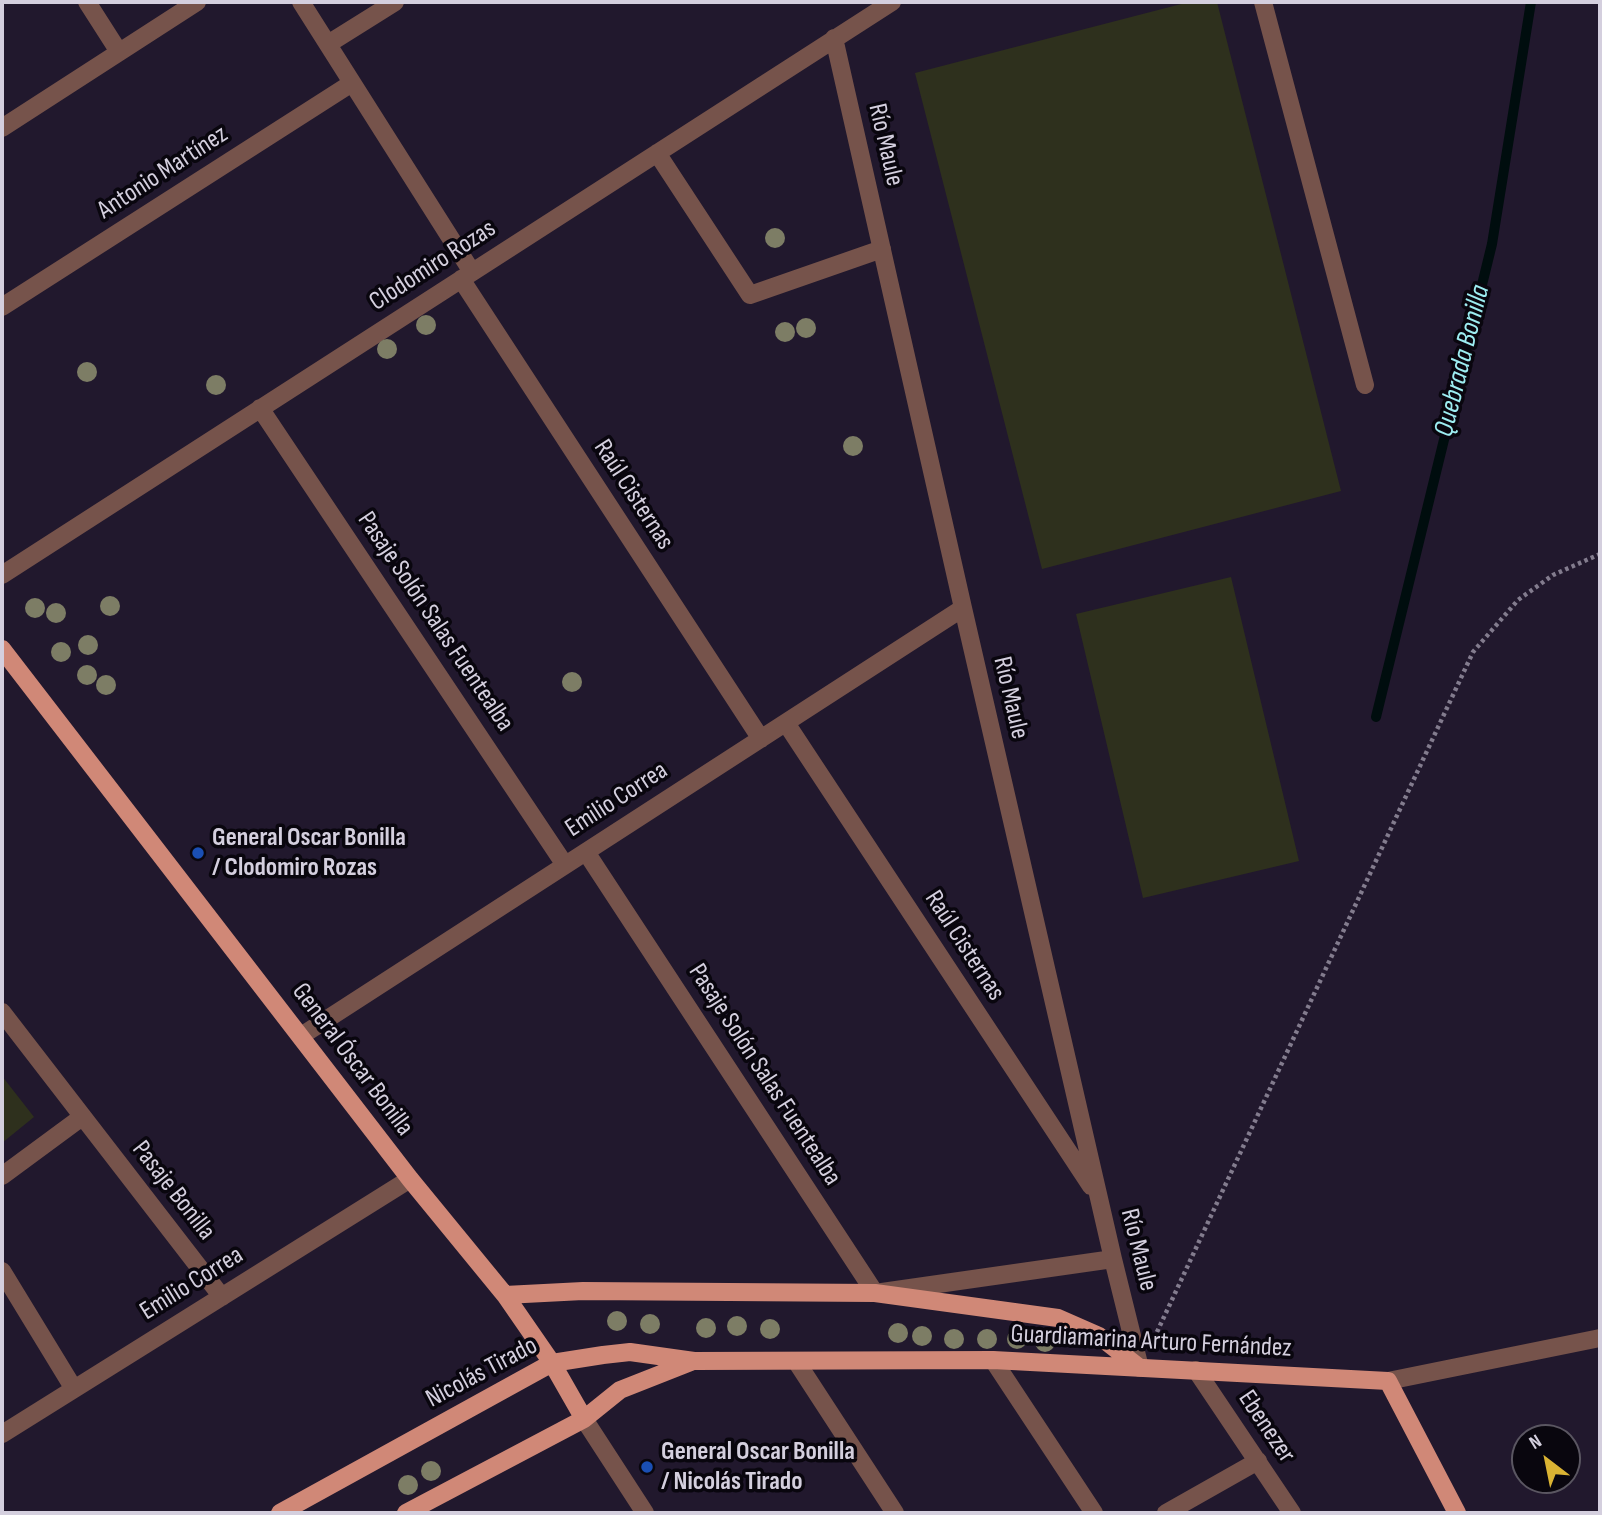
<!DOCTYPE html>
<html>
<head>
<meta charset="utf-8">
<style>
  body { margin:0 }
  #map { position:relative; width:1602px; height:1515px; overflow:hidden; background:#21182d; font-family:"Sofia Sans Condensed",sans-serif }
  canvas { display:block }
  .frame { position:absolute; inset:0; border:4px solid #d4cfde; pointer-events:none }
  .north { position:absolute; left:1511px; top:1424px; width:70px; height:70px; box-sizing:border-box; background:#09060e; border:2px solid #5a5661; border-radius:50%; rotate:328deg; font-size:19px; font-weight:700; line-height:28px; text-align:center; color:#d4cfde }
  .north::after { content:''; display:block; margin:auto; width:24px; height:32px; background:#dab333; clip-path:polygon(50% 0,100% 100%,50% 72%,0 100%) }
</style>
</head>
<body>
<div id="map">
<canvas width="1602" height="1515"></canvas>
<div class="frame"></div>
<div class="north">N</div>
</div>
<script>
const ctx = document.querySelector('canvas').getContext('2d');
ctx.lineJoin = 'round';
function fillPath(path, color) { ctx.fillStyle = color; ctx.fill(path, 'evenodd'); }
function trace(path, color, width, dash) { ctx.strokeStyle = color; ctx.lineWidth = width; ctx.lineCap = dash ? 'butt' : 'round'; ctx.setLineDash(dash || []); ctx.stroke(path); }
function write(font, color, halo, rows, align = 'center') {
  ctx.font = font + ' "Sofia Sans Condensed",sans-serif'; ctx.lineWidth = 7; ctx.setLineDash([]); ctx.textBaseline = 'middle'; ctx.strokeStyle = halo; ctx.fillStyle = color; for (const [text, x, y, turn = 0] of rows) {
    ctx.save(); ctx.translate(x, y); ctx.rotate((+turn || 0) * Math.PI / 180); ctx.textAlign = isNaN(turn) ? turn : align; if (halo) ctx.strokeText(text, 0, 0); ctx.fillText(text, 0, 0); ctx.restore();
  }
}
fillPath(new Path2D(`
  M1189,2H1217L1341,491L1042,569L915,73Z
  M1231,577L1299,861L1143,898L1076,614Z
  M2,1076L34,1117L2,1143Z`), '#2e301d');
trace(new Path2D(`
  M1376,717L1492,244L1531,2`), '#000d0e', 10);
trace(new Path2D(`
  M1157,1332L1473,652L1518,600L1553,575L1600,554`), '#837c8e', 4.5, [3.5, 3.5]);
trace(new Path2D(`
  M87,2L119,52
  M301,2L472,272
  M1263,2L1365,385
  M834,38L963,608L1113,1259L1140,1368
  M328,44L395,2
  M2,128L197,2
  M657,153L750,295L882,249
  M461,279L761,739
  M2,307L352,83
  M260,408L565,865
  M2,575L892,2
  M786,723L1091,1186
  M586,852L875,1293L1113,1259
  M2,1012L222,1297
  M301,1036L963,608
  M2,1176L82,1117
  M2,1271L74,1389
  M993,1360L1094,1513
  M796,1361L895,1513
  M1196,1370L1292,1513
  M1388,1381L1600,1338
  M584,1419L645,1513
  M2,1434L410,1179
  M1166,1513L1258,1461`), '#76534b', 18);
trace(new Path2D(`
  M2,649L410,1179L505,1295L552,1363L584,1419
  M505,1295L583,1291L875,1293L1058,1318L1099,1336L1140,1368
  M280,1513L552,1363L603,1355L630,1352L694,1361L993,1360L1388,1381L1457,1513
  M406,1513L584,1419L620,1390L691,1362`), '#d08877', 18);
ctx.fillStyle = '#7d7d65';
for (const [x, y] of [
  [775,238],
  [426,325],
  [806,328],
  [785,332],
  [387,349],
  [87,372],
  [216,385],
  [853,446],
  [110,606],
  [35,608],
  [56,613],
  [88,645],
  [61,652],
  [87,675],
  [572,682],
  [106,685],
  [617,1321],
  [650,1324],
  [737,1326],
  [706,1328],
  [770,1329],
  [898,1333],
  [922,1336],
  [954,1339],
  [987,1339],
  [1017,1339],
  [1045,1342],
  [431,1471],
  [408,1485]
]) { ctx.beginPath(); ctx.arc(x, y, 10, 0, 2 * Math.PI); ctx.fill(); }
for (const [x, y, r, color] of [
  [198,853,7,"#1a4fb4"],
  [647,1467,7,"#1a4fb4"]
]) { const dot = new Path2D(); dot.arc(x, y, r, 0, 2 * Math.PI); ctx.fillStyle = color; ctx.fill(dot); trace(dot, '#09060e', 2.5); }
write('26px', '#d4cfde', '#09060e', [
  ["Río Maule",885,145,77],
  ["Antonio Martínez",163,173,-33],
  ["Clodomiro Rozas",433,266,-33],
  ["Raúl Cisternas",633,495,57],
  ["Pasaje Solón Salas Fuentealba",435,622,56],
  ["Río Maule",1010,698,77],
  ["Emilio Correa",617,800,-33],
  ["Raúl Cisternas",964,946,57],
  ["General Óscar Bonilla",352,1060,53],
  ["Pasaje Solón Salas Fuentealba",764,1075,57],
  ["Pasaje Bonilla",173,1191,52],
  ["Río Maule",1138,1250,76],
  ["Emilio Correa",192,1284,-32],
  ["Guardiamarina Arturo Fernández",1151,1342,3],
  ["Nicolás Tirado",482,1373,-28],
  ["Ebenezer",1266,1427,56]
]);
write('bold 26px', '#d4cfde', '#09060e', [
  ["General Oscar Bonilla",212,838],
  ["/ Clodomiro Rozas",212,868],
  ["General Oscar Bonilla",661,1452],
  ["/ Nicolás Tirado",661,1482]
], 'left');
write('italic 28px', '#9dedf1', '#09060e', [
  ["Quebrada Bonilla",1463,361,-76]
]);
</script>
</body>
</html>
